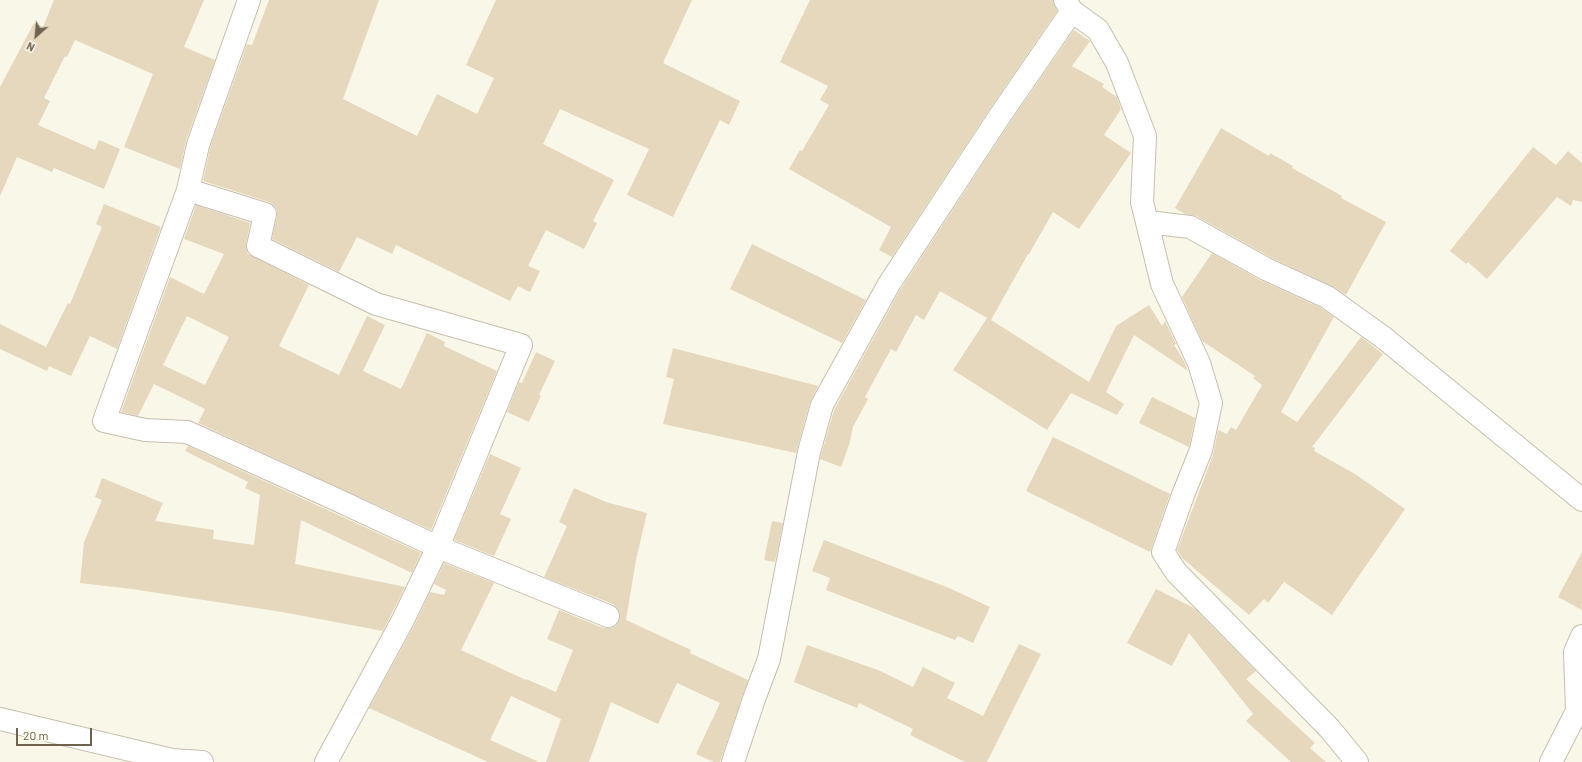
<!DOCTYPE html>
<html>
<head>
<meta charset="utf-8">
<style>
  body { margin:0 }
  #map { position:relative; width:1582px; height:762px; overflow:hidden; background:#f9f7e7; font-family:Barlow,sans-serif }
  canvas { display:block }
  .north { position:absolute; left:16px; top:16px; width:40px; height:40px; -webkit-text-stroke:3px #fcfaed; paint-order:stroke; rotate:207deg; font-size:11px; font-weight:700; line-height:16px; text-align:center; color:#6f634f }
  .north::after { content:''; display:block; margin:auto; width:14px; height:18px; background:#6f634f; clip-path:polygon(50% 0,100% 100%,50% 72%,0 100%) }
  .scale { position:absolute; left:16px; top:728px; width:76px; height:18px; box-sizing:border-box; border:2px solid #6f634f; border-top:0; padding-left:5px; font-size:12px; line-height:14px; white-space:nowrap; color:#6f634f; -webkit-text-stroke:3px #fcfaed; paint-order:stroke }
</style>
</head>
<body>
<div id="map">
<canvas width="1582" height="762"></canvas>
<div class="north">N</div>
<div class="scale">20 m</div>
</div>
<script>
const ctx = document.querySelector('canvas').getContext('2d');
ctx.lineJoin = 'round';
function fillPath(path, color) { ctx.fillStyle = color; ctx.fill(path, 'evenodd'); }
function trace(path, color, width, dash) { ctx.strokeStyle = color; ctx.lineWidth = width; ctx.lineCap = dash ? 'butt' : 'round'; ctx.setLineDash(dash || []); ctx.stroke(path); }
fillPath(new Path2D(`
  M54,0H204L184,47L215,60L186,141L180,169L124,147L153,74L75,40L67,57L65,56L44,98L50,101L38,125L95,150L99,140L120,149L104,189L54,168L52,172L17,157L0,196V87L34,23L43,27Z
  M269,0H379L343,99L417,136L437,94L477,114L494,78L466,65L496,0H692L663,63L740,101L729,125L720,120L673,217L627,195L649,149L560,109L543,144L614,180L593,221L597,223L584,249L546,230L528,266L540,271L530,292L518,286L510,301L396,245L392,254L357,237L339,272L272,239L277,216V210L274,205L269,202L203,181L210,148L247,44L252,45Z
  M810,0H1053L1057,11L991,107L892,257L879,250L891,227L789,169L800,150L802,151L829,105L820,100L828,86L780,62Z
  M1074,30L1090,41L1072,66L1104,84L1102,87L1117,97L1121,109L1104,135L1131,153L1079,229L1053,212L1029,254H1028L991,320L1089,382L1116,326L1149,305L1162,326L1165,321L1176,344L1174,345L1183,359L1188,371L1134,335L1106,392L1124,404L1117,415L1071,393L1047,430L953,370L987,318L940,291L924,320L916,315L896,352L891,349L865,397L868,399L853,427L849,445L841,467L820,459L834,410L900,290L1011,121Z
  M1221,128L1269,156L1270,153L1293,166L1292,168L1342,196L1341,198L1386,222L1346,295L1332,286L1272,258L1196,216L1185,214L1175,208Z
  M1533,147L1556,165L1568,151L1582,163V202L1573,200L1571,206L1557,197L1487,279L1468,262L1466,264L1450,251Z
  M104,204L161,227L117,349L90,336L71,376L49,366L47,371L0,349V324L46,347L68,303L70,304L102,227L96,224Z
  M196,205L250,223L246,244V249L248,254L309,285L279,346L339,375L367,316L385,325L363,371L401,389L427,333L445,342L444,346L497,371L431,530L198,423L205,409L154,384L138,416L121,412L170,277L204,294L224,254L184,239ZM187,316L229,337L205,385L163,365Z
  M752,244L866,300L842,343L730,289Z
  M1212,253L1260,280L1321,308L1334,317L1281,412L1297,422L1361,337L1383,354L1312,447L1315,448L1314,451L1355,474L1405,509L1332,615L1284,582L1268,603L1264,599L1249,615L1182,558L1177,550L1213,455L1218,430L1227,434L1231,427L1236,430L1262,385L1253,378L1255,376L1202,341L1182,297Z
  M673,348L818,386L810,402L796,453L663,424L674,379L666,377Z
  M536,352L555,361L539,395L541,396L529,422L507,412L519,382L522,383Z
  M1152,397L1195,418L1189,447L1139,423Z
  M1053,437L1170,494L1150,552L1026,491Z
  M188,446L421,553L412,573L301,520L295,564L405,587L383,631L282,612L132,589L80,583L84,542L102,500L95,497L102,478L163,503L155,521L214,530L213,539L254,545L260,495L245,488L248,482L185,451Z
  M490,454L521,468L500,514L511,519L494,556L454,540Z
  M574,488L606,502L647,513L636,560L626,620L691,650L690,653L748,680L720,762H714L696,754L720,703L677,683L658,724L611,702L589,762H546L561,719L511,696L490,740L539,762H488L369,708L414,626L430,592L444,595L446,590L434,584L444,563L494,583L461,650L526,680V679L556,692L573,650L547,639L559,610L603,628H609L616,626L619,621L620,615L618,609L613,604L544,577L567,526L559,522Z
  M772,521L783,523L775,562L764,560Z
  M824,540L949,588L990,607L973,643L958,636L955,640L826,590L830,578L812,571Z
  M1582,552V610L1558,597Z
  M1156,589L1194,608L1256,671L1246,679L1315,743L1310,748L1326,762H1291L1246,721L1253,714L1189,633L1172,666L1127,643Z
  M1019,644L1041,654L987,762H965L910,735L913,729L859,703L857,708L794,682L807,645L878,670L913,687L923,667L955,683L947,698L983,716Z`), '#e6d8bd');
const minor = new Path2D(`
  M249,0L198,145L188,190L104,421L145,430L187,432L333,498L438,547L608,616
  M1065,0L1072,11L1098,30L1117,63L1145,136L1142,202L1162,284L1199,363L1211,403L1201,450L1183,495L1163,552L1176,572L1330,729L1357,762
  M188,190L265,214L258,246L376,304L521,345L438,547L403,620L326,762
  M1147,222L1190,227L1266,269L1327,297L1384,338L1582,500
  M0,719L172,760L202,762
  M733,762L754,699L769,659L809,452L822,405L889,284L1001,114L1072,11
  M1551,762L1577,711L1575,652L1582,636`);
trace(minor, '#c7bfad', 24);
trace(minor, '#fff', 22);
</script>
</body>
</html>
